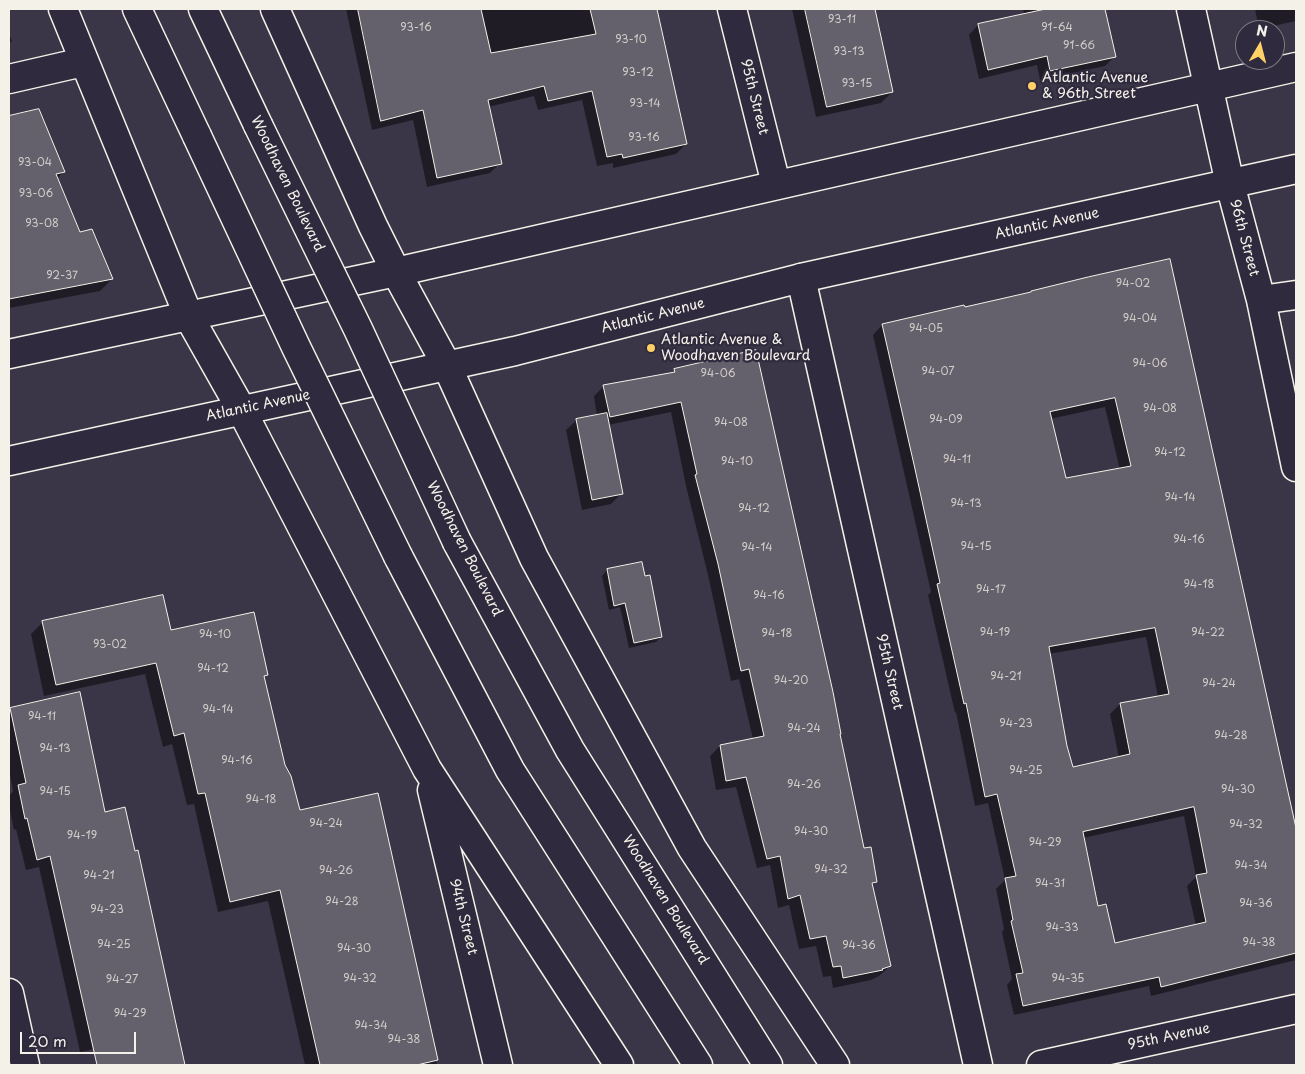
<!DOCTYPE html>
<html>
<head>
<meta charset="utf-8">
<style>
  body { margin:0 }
  #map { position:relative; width:1305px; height:1074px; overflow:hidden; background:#3b3647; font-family:"Playpen Sans",sans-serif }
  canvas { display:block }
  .frame { position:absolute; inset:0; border:10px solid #f4f1e8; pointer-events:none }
  .north { position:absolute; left:1235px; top:20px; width:50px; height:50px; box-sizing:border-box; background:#2f2a3d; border:1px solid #7e7a81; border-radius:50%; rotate:8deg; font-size:14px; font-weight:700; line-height:20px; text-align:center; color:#f4f1e8 }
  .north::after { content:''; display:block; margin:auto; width:18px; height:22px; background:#ffd166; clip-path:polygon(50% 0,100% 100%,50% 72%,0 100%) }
  .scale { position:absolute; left:20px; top:1032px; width:116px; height:22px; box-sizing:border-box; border:2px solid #f4f1e8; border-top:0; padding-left:6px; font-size:15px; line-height:18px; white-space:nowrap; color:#f4f1e8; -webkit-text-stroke:4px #2f2a3d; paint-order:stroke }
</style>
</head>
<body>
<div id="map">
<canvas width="1305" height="1074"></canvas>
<div class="frame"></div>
<div class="north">N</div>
<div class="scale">20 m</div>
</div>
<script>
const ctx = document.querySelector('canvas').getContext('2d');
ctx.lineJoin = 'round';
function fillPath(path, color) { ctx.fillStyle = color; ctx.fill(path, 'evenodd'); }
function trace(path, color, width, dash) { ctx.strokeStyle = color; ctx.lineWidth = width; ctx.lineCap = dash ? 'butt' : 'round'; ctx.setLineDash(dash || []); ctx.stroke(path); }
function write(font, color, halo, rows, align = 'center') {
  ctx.font = font + ' "Playpen Sans",sans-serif'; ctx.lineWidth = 4.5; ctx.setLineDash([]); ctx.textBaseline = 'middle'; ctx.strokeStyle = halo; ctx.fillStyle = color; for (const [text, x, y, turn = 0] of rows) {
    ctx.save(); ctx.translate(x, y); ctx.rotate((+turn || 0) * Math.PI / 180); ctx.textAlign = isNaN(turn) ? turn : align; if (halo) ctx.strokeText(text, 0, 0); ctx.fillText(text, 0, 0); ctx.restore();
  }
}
fillPath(new Path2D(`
  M346,9H656L686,144L676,154L613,168V163L597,166L582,100L538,110L534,96L488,107L500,163L490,173L427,187L413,120L372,130Z
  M792,9H874L892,92L881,103L816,117Z
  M1023,9H1104L1115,56L1105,66L1040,80L1037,65L979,79L969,35L978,25L1024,15Z
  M1255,9H1296V21L1259,29Z
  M9,33L12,41L9,44Z
  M39,111L63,172L57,179L79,234L112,279L100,291L9,308V118Z
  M1089,278L1290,804L1296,833V960L1151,996L1149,986L1014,1015L1007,985L1012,979L1002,932L1004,929L996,889L1005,880L988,803L975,806L956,712L955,713L928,595L931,592L924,561L873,335L882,325L1029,294L1031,292ZM1105,407L1120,470L1065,480L1050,419ZM1146,637L1158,697L1120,704L1110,714L1119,758L1072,768L1066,746L1049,654ZM1184,816L1196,877L1187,886L1196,926L1114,945L1097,907L1083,838Z
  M675,370L840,733L863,850L875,882L872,886L890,966L879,976L871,980L833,988L831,976L823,977L816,946L799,949L789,905L778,908L770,865L757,868L736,787L716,790L710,756L720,746L753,739L739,679L731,681L708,575L686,486L671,412L608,425L621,494L611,504L582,510L566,430L577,420L597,416L594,396L604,386L672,374Z
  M641,563L661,637L656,642L629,648L620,607L609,610L602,576L607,570Z
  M43,622L170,632L266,674L263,678L284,766L299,812L378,794L437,1065H305L268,901L218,912L194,804L187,805L172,744L163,747L145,674L44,696L31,634Z
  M79,694L104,814L134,852H137L184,1065H111L107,1046L80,1052L39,867L26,870L16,829L14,830L9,806V796L13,791L9,769V711Z`), '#0007');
const building = new Path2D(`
  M358,9H481L491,53L596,34L590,9H657L687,144L623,158L622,154L607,157L592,91L548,101L544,86L488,100L502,164L437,178L423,110L381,121Z
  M805,9H875L893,92L827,107Z
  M1046,9H1105L1116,57L1050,71L1047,56L988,70L978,24Z
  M39,109L65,172L56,174L80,232L92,229L113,279L9,299V116Z
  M1170,259L1296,828V953L1161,987L1159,977L1023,1006L1016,974L1023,973L1011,921L1013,920L1005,878L1016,876L997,794L985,797L966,703L964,704L937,584L940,583L915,469L882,324L964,305L965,307L1031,292V291L1088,277ZM1115,398L1131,466L1066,478L1050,412ZM1155,628L1169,694L1120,703L1130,754L1073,767L1067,746L1049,647ZM1194,807L1207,873L1196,875L1206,922L1115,943L1106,904L1098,906L1083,832Z
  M756,350L833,692L841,734H840L864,848L871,847L877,882L872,883L891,966L882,969L883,970L843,978L841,966L833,967L826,936L810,939L800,895L788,899L780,856L767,859L746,777L726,781L720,745L764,736L749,669L741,671L718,564L695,475L697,474L681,402L610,417L603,385L675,372L674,369Z
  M607,413L623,494L592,500L576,419Z
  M642,562L645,576L650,575L662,637L634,643L625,603L614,606L607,569Z
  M163,595L171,630L254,612L268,675L264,676L285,765L291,776L300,810L378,793L438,1060L417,1065H320L280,890L230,902L205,793L198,794L184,733L174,736L156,663L56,685L42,621Z
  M80,692L105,812L125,807L135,851L138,850L185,1065H97L50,856L37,860L27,818L25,819L18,785L26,783L10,708Z`);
fillPath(building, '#65616c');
trace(building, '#f4f1e8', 1);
const minor = new Path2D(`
  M63,9L189,317L241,409L427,769L619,1065
  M275,9L373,226L396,272L447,366L534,558L692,848L835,1065
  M732,9L776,184
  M1191,9L1230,184L1261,300L1296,467
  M9,79L83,62
  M801,278L978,1065
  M1261,300L1296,295
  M432,790L498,1065
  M9,993L25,1065
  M1041,1065L1296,1009`);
const primary = new Path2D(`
  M137,9L197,136
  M203,9L258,125
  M9,354L396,272L1296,67
  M9,461L515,351L801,278L1296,169
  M457,542L570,750L768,1065
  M398,556L510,770L698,1065`);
trace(minor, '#f4f1e8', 31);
trace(primary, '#f4f1e8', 31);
trace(minor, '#2f2a3d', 28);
trace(primary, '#2f2a3d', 28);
const primaryBridge = new Path2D(`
  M258,125L358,329L457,542
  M197,136L296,347L398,556`);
trace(primaryBridge, '#f4f1e8', 31, []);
trace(primaryBridge, '#2f2a3d', 28);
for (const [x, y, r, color] of [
  [1032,86,5,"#ffd166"],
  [651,348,5,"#ffd166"]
]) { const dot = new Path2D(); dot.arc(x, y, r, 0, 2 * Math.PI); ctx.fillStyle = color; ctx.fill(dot); trace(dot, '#2f2a3d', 2); }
write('11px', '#d0cdc9', null, [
  ["93-11",842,20],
  ["93-16",416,28],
  ["91-64",1057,28],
  ["93-10",631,40],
  ["91-66",1079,46],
  ["93-13",849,52],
  ["93-12",638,73],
  ["93-15",857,84],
  ["93-14",645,104],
  ["93-16",644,138],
  ["93-04",35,163],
  ["93-06",36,194],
  ["93-08",42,224],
  ["92-37",62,276],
  ["94-02",1133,284],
  ["94-04",1140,319],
  ["94-05",926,329],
  ["94-06",1150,364],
  ["94-07",938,372],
  ["94-06",718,374],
  ["94-08",1160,409],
  ["94-09",946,420],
  ["94-08",731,423],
  ["94-12",1170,453],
  ["94-11",957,460],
  ["94-10",737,462],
  ["94-14",1180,498],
  ["94-13",966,504],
  ["94-12",754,509],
  ["94-16",1189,540],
  ["94-15",976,547],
  ["94-14",757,548],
  ["94-18",1199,585],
  ["94-17",991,590],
  ["94-16",769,596],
  ["94-19",995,633],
  ["94-22",1208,633],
  ["94-18",777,634],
  ["94-10",215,635],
  ["93-02",110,645],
  ["94-12",213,669],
  ["94-21",1006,677],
  ["94-20",791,681],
  ["94-24",1219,684],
  ["94-14",218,710],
  ["94-11",42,717],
  ["94-23",1016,724],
  ["94-24",804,729],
  ["94-28",1231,736],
  ["94-13",55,749],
  ["94-16",237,761],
  ["94-25",1026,771],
  ["94-26",804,785],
  ["94-30",1238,790],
  ["94-15",55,792],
  ["94-18",261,800],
  ["94-24",326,824],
  ["94-32",1246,825],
  ["94-30",811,832],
  ["94-19",82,836],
  ["94-29",1045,843],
  ["94-34",1251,866],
  ["94-32",831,870],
  ["94-26",336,871],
  ["94-21",99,876],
  ["94-31",1050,884],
  ["94-28",342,902],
  ["94-36",1256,904],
  ["94-23",107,910],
  ["94-33",1062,928],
  ["94-38",1259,943],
  ["94-25",114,945],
  ["94-36",859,946],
  ["94-30",354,949],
  ["94-32",360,979],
  ["94-35",1068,979],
  ["94-27",122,980],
  ["94-29",130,1014],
  ["94-34",371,1026],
  ["94-38",404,1040]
]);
write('14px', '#f4f1e8', '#2f2a3d', [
  ["Atlantic Avenue",1042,78],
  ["& 96th Street",1042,94],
  ["Atlantic Avenue &",661,340],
  ["Woodhaven Boulevard",661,356]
], 'left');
write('14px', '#f4f1e8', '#2f2a3d', [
  ["95th Street",754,97,76],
  ["Woodhaven Boulevard",287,184,64],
  ["Atlantic Avenue",1047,224,-12],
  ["96th Street",1244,238,75],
  ["Atlantic Avenue",653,316,-14],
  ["Atlantic Avenue",258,406,-12],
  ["Woodhaven Boulevard",464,549,63],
  ["95th Street",889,672,77],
  ["Woodhaven Boulevard",665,900,58],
  ["94th Street",463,917,76],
  ["95th Avenue",1169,1037,-12]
]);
</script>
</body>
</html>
